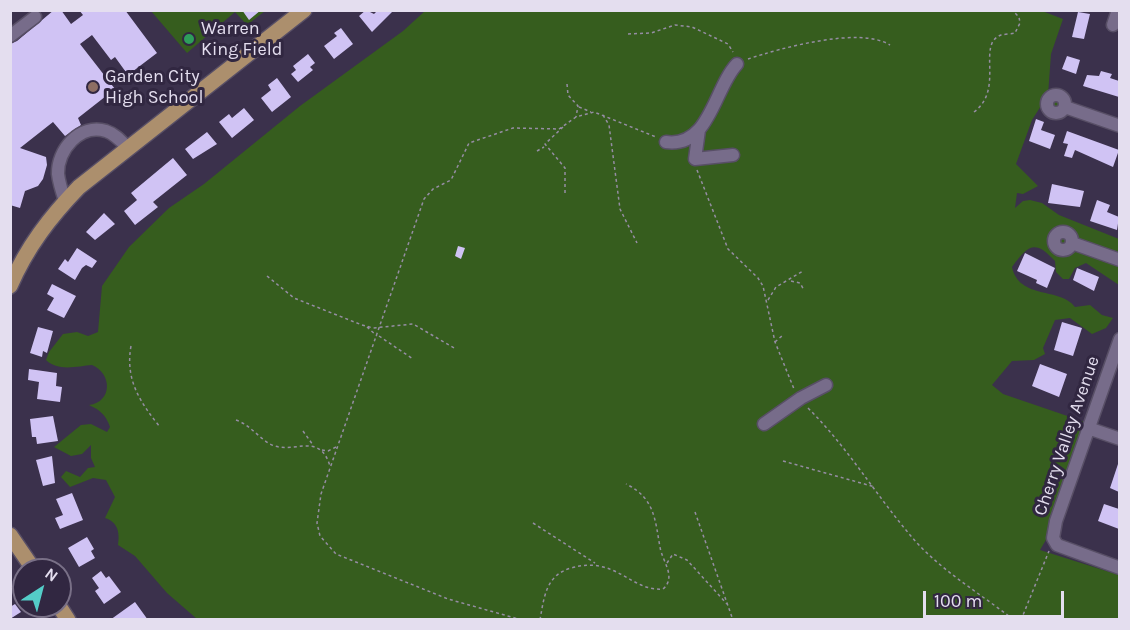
<!DOCTYPE html>
<html>
<head>
<meta charset="utf-8">
<style>
  body { margin:0 }
  #map { position:relative; width:1130px; height:630px; overflow:hidden; background:#3b314c; font-family:Karla,sans-serif }
  canvas { display:block }
  .frame { position:absolute; inset:0; border:12px solid #e4deef; pointer-events:none }
  .north { position:absolute; left:12px; top:558px; width:60px; height:60px; box-sizing:border-box; background:#312741; border:2px solid #797087; border-radius:50%; rotate:36deg; font-size:16px; font-weight:700; line-height:24px; text-align:center; color:#e4deef }
  .north::after { content:''; display:block; margin:auto; width:21px; height:27px; background:#54cdc8; clip-path:polygon(50% 0,100% 100%,50% 72%,0 100%) }
  .scale { position:absolute; left:923px; top:591px; width:141px; height:27px; box-sizing:border-box; border:3px solid #e4deef; border-top:0; padding-left:8px; font-size:18px; line-height:21px; white-space:nowrap; color:#e4deef; -webkit-text-stroke:4px #312741; paint-order:stroke }
</style>
</head>
<body>
<div id="map">
<canvas width="1130" height="630"></canvas>
<div class="frame"></div>
<div class="north">N</div>
<div class="scale">100 m</div>
</div>
<script>
const ctx = document.querySelector('canvas').getContext('2d');
ctx.lineJoin = 'round';
function fillPath(path, color) { ctx.fillStyle = color; ctx.fill(path, 'evenodd'); }
function trace(path, color, width, dash) { ctx.strokeStyle = color; ctx.lineWidth = width; ctx.lineCap = dash ? 'butt' : 'round'; ctx.setLineDash(dash || []); ctx.stroke(path); }
function write(font, color, halo, rows, align = 'center') {
  ctx.font = font + ' Karla,sans-serif'; ctx.lineWidth = 6; ctx.setLineDash([]); ctx.textBaseline = 'middle'; ctx.strokeStyle = halo; ctx.fillStyle = color; for (const [text, x, y, turn = 0] of rows) {
    ctx.save(); ctx.translate(x, y); ctx.rotate((+turn || 0) * Math.PI / 180); ctx.textAlign = isNaN(turn) ? turn : align; if (halo) ctx.strokeText(text, 0, 0); ctx.fillText(text, 0, 0); ctx.restore();
  }
}
fillPath(new Path2D(`
  M151,11H265L247,25L235,12L187,53Z
  M425,11H1042L1063,19L1051,54L1048,95L1032,120L1016,164L1038,186L1023,194L1017,193L1015,208L1023,201L1030,200L1042,203L1059,215L1119,239V285L1086,263L1075,268L1069,279H1063L1056,272L1055,261C1035,239 1028,245 1012,267C1019,300 1061,287 1075,307L1090,305L1102,315L1113,318L1106,328L1092,334L1070,318L1055,320L1043,348L1045,354L1034,360L1012,361L992,385L1003,394L1085,422L1065,477L1050,533L1040,550L1119,575V619H197L167,593L135,556L118,545C120,533 118,522 105,518L115,497L106,480L93,478L70,487L61,477L66,471L80,477L88,468L95,467L91,458V445L82,454L71,456L54,447L81,425L91,424L107,432L110,427C106,415 100,410 89,405C113,402 112,373 92,365C78,366 58,372 46,360L49,352L63,334L77,332L88,336L98,332L102,286L129,247L169,208L204,184L300,106L403,31Z
  M1048 104a8 8 0 1 1 16 0a8 8 0 1 1-16 0Z`), '#365d1e');
fillPath(new Path2D(`
  M54,10H61L71,24L83,15L79,10H125L157,53L128,75L115,57L111,60L92,35L80,44L115,89L78,118L81,125L65,136L53,122L20,148L46,157L47,165L43,179L38,186L25,191L20,208L10,205V44L17,41Z
  M242,10H261L249,20Z
  M366,10L374,14L378,10H394L372,32L359,16Z
  M1078,12L1090,14L1084,39L1072,37Z
  M341,28L353,44L334,59L324,46L337,36L334,33Z
  M308,54L315,63L310,67L313,70L298,82L291,74L296,70L293,66Z
  M1067,56L1080,60L1076,74L1062,69Z
  M1101,71L1112,74L1110,78L1119,81V97L1083,86L1087,75L1099,76Z
  M277,78L291,97L272,112L261,98L271,90L268,85Z
  M244,108L254,120L232,138L219,122L229,114L232,118Z
  M1036,119L1044,122L1041,130L1055,135L1050,149L1029,141Z
  M1067,131L1119,150L1113,167L1075,150L1072,158L1064,156L1068,144L1063,143Z
  M207,132L217,144L193,159L185,149Z
  M173,158L187,175L153,202L158,207L135,225L124,211L137,200L131,193Z
  M1052,184L1084,191L1080,207L1048,203Z
  M1097,200L1110,205L1107,212L1119,217L1117,230L1090,221Z
  M104,213L115,224L95,240L86,232Z
  M458,246L465,248L461,259L455,256Z
  M77,248L97,261L92,268L86,265L82,268L75,280L58,269L65,259L68,262Z
  M1025,253L1055,268L1047,288L1036,283L1037,280L1017,271Z
  M1077,268L1099,277L1094,291L1073,280Z
  M52,284L76,296L64,318L47,310L54,298L47,294Z
  M1062,322L1082,328L1073,356L1054,350Z
  M38,327L53,331L47,353L43,351L42,357L30,353Z
  M1040,364L1067,374L1059,397L1032,386Z
  M29,369L57,373L56,386L62,387L60,402L37,399L39,382L28,380Z
  M53,416L58,441L37,444L36,437H32L30,419Z
  M52,456L55,483L43,486L36,460Z
  M1118,464H1119V492L1110,488Z
  M72,493L83,520L60,529L55,518L63,515L56,499Z
  M1104,504L1119,509V529L1098,521Z
  M87,537L94,549L91,551L95,558L79,567L68,548Z
  M101,571L106,578L109,576L121,592L104,604L95,591L99,588L92,578Z
  M135,602L148,620H110Z
  M15,604L21,612L10,619V607Z`), '#d0c3f4');
const minor = new Path2D(`
  M1113,25L1118,10
  M10,36L35,17
  M1047 104a9 9 0 1 1 18 0a9 9 0 1 1-18 0Z
  M1065,107L1120,126
  M699,130L695,159L733,155
  M666,142C710,148 714,88 737,64
  M65,201C62,192 59,183 58,174C57,150 80,123 106,131C115,134 121,141 128,148
  M1054 241a9 9 0 1 1 18 0a9 9 0 1 1-18 0Z
  M1072,243L1120,260
  M1120,339L1056,521L1053,538L1057,545L1120,568
  M764,424L801,398L826,385
  M1088,428L1120,439`);
const major = new Path2D(`
  M10,286C27,247 50,217 79,187L304,10
  M10,535L34,570
  M59,606L68,620`);
trace(minor, '#584f66', 15);
trace(major, '#584f66', 18);
trace(new Path2D(`
  M628,34L651,33L675,25L692,27L728,44L733,52
  M748,59C781,48 860,26 890,45
  M567,84L568,95L578,106L576,117
  M579,107L591,112
  M974,112C1005,89 976,44 1001,35C1005,34 1011,34 1015,33L1020,23L1019,17L1012,10
  M603,115L609,125L620,209L637,243
  M563,127L545,144L565,168V195
  M537,151L544,147
  M697,170L728,249L758,278L763,286L775,342L794,389
  M267,276L294,298L362,325L373,328L413,324L456,349
  M791,281L800,283L804,290
  M768,300L776,287L803,271
  M367,327L377,336
  M379,336L413,359
  M775,342L783,335
  M131,346C125,380 140,402 160,427
  M808,408C851,451 878,499 917,543C945,573 982,595 1014,620
  M236,420C250,425 258,437 270,444C292,456 319,430 330,466
  M303,431L313,445
  M322,450L328,451L336,447
  M783,461L875,487
  M695,512L733,620
  M533,523L595,563
  M667,563L673,554L687,560L727,604
  M522,620L448,599L336,554L320,536L317,523L321,494L424,199L433,189L451,180L469,143L513,128L559,129L576,117L594,112L656,137
  M540,620C544,597 546,575 571,568C616,555 631,592 663,589C677,577 662,561 660,547C655,520 655,498 626,484
  M1021,620L1049,551`), '#958da3', 1.5, [3, 3]);
trace(minor, '#776c8a', 12);
trace(major, '#ac8f6d', 15);
for (const [x, y, r, color] of [
  [189,39,6,"#2e9e5b"],
  [93,87,6,"#8d6e63"]
]) { const dot = new Path2D(); dot.arc(x, y, r, 0, 2 * Math.PI); ctx.fillStyle = color; ctx.fill(dot); trace(dot, '#312741', 2); }
write('18px', '#e4deef', '#312741', [
  ["Warren",201,29],
  ["King Field",201,50],
  ["Garden City",105,77],
  ["High School",105,98]
], 'left');
write('18px', '#e4deef', '#312741', [
  ["Cherry Valley Avenue",1067,436,-71]
]);
</script>
</body>
</html>
